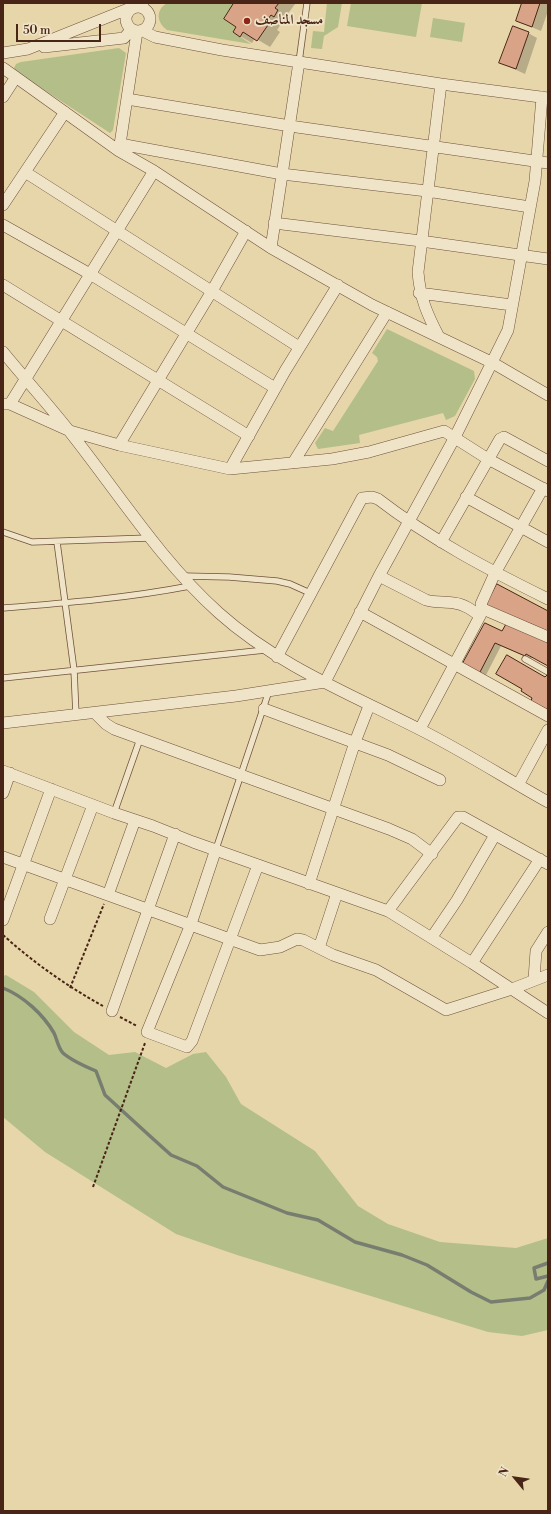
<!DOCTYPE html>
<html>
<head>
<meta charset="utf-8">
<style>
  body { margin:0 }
  #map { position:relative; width:551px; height:1514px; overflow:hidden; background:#e7d6aa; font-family:"Libre Bodoni",serif }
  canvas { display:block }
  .frame { position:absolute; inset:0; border:4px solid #482517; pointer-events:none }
  .north { position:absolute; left:495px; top:1458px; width:40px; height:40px; -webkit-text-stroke:3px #efe4c8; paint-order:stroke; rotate:299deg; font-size:11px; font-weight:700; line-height:16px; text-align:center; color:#482517 }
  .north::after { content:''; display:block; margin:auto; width:14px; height:18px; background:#482517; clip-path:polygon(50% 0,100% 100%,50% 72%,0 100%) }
  .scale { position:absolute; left:16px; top:24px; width:85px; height:18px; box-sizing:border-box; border:2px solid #482517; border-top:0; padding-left:5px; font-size:12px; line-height:14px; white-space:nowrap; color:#482517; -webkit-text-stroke:3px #efe4c8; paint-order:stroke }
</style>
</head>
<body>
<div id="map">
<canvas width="551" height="1514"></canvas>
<div class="frame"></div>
<div class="north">N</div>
<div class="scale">50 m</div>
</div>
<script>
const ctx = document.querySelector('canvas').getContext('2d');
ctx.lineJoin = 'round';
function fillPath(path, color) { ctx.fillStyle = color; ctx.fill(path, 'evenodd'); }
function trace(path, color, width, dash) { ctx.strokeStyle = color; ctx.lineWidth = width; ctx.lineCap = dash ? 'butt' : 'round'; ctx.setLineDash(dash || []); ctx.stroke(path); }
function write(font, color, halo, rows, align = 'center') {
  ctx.font = font + ' "Libre Bodoni",Amiri,serif'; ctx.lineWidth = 3.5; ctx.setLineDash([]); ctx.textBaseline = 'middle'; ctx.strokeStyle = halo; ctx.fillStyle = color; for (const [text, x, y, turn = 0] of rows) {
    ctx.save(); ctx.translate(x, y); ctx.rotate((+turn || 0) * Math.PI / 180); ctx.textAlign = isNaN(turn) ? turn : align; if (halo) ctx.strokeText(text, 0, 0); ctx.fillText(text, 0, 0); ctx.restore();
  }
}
fillPath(new Path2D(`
  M167,3H234L224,19L236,27L233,32L251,44L167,30C157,23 155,10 167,3Z
  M327,3H342L338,27L324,36L322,49L311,48L313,31L324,32Z
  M351,3H422L416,37L347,26Z
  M433,18L465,23L462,42L430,37Z
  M119,48L126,53L113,130L110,133L15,71L14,68L16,64L21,62Z
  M387,329L474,371L475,379L455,416L446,420L443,413L359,435L360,443L318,449L315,443L325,428L333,431L378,361L377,357L372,353Z
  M6,975L34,992L74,1032L109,1055L135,1052L166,1068L193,1054L206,1052L226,1077L241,1104L315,1151L358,1206L388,1224L440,1242L516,1248L548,1238V1330L522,1336L488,1332L237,1255L176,1234L45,1152L3,1117V976Z`), '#b4be89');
fillPath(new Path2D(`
  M236,3H293L295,4L287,15L290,18L286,23L283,21L277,30L280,32L270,47L255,38L252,43L240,36Z
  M520,3H548V11L541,31L517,21L523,4Z
  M528,33L537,38L525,74L501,63Z
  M502,633L548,665L533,656L531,659L501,646L485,677L464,665Z`), '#0003');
trace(new Path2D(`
  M3,988C23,996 43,1014 54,1033C57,1039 58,1048 63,1053C72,1061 84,1066 96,1071L105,1095L151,1137L171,1155L197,1166L223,1187L287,1213L318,1220L355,1242L402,1255L427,1265L471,1292L491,1302L530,1298L544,1290L548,1281
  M548,1263L534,1268L536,1279L548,1276`), '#777e70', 3.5);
const building = new Path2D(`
  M234,3H279L275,8L278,10L274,17L271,15L265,23L268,25L257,41L243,32L240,37L233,32L236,27L224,19Z
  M522,3H540L532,27L516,21Z
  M513,26L529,32L516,69L499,63Z
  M497,584L548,611V632L531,624L511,617L486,605Z
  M485,623L502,631L506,624L548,641V666L526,654L525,656L495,643L479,674L462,665Z
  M507,655L545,677L548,674V710L531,701L532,698L521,691L522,689L496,674Z`);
fillPath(building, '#d9a388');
trace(building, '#482517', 1);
const lane = new Path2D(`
  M299,62L307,3
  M3,532L32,542L149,538
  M57,542L74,670L76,715
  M184,576L229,577L277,581L290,584L310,593
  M3,608C66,603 128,598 190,586
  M525,659L548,672
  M3,678L265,650
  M114,813L140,739
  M216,849L269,691`);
const street = new Path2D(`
  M126 19a12 12 0 1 1 24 0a12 12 0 1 1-24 0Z
  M143,31L155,37L222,50L441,84L548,98
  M44,47L124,38L131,30
  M3,53L28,49L143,3
  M3,68L119,151L154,171L271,248L372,305L493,363L548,395
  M3,97L16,77
  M127,99L290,126L548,163
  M120,144L282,174L427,191L530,207
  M119,151L137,32
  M25,172L299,347
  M3,205L65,112
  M274,223L421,241L548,259
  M3,225L90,274L275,388
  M271,248L299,62
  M3,285L249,436
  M419,293L512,305
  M439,337C427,314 420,298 418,272L441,84
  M3,352C25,379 49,405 70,432C119,494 161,561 219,613C277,665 350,694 419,729C463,751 505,778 548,802
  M3,404H10L154,171
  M10,404L70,431L119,445L230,469L332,459L369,452L444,431L488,459L548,491
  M119,445L212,291L246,231
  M293,463L387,312
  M230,469L285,371L338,285
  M466,497L548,542
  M441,542L500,439L504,437L548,461
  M379,576L426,600C436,603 445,601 454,603C464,604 472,610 480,616
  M483,609L548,637
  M360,612L548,716
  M277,657L362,498L372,497L378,499C430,539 489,570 548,599
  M264,709L388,755L440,780
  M95,713L106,724L114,729L389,829L412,839L432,854
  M3,723L236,696L325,682L379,576L455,437L508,330L535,181L542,97
  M420,729L480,616L483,609L481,604L495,573L543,488
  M3,771L114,813L153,826L193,842L388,911L472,963L548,1013
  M518,785L548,730
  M3,793L10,773
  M216,849L191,924L147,1032L187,1047L192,1041L258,865
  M3,857L260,950L280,947L297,939L303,940L333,955L376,970L446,1010L512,989L548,975
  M309,884L355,742L369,706
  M108,895L135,820
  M388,911L458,817H463L548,864
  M50,919L93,805
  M3,920L51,789
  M432,937L457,900L495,835
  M319,948L337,893
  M472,963L540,859
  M534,979L536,951L548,932
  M112,1011L175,834`);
trace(lane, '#70513c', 7);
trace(street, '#70513c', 12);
trace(new Path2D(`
  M3,935C34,963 67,986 103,1006
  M70,988L104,904
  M120,1017L137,1026
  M93,1187L145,1043`), '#482517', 2, [3, 2]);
trace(lane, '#efe4c8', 5.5);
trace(street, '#efe4c8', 11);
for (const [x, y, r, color] of [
  [247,21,4,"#8f2418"]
]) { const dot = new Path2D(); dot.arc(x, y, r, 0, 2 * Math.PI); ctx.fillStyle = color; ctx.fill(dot); trace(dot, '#efe4c8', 1.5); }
write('bold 14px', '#482517', '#efe4c8', [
  ["مسجد المناصف",255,21]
], 'left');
</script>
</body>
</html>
